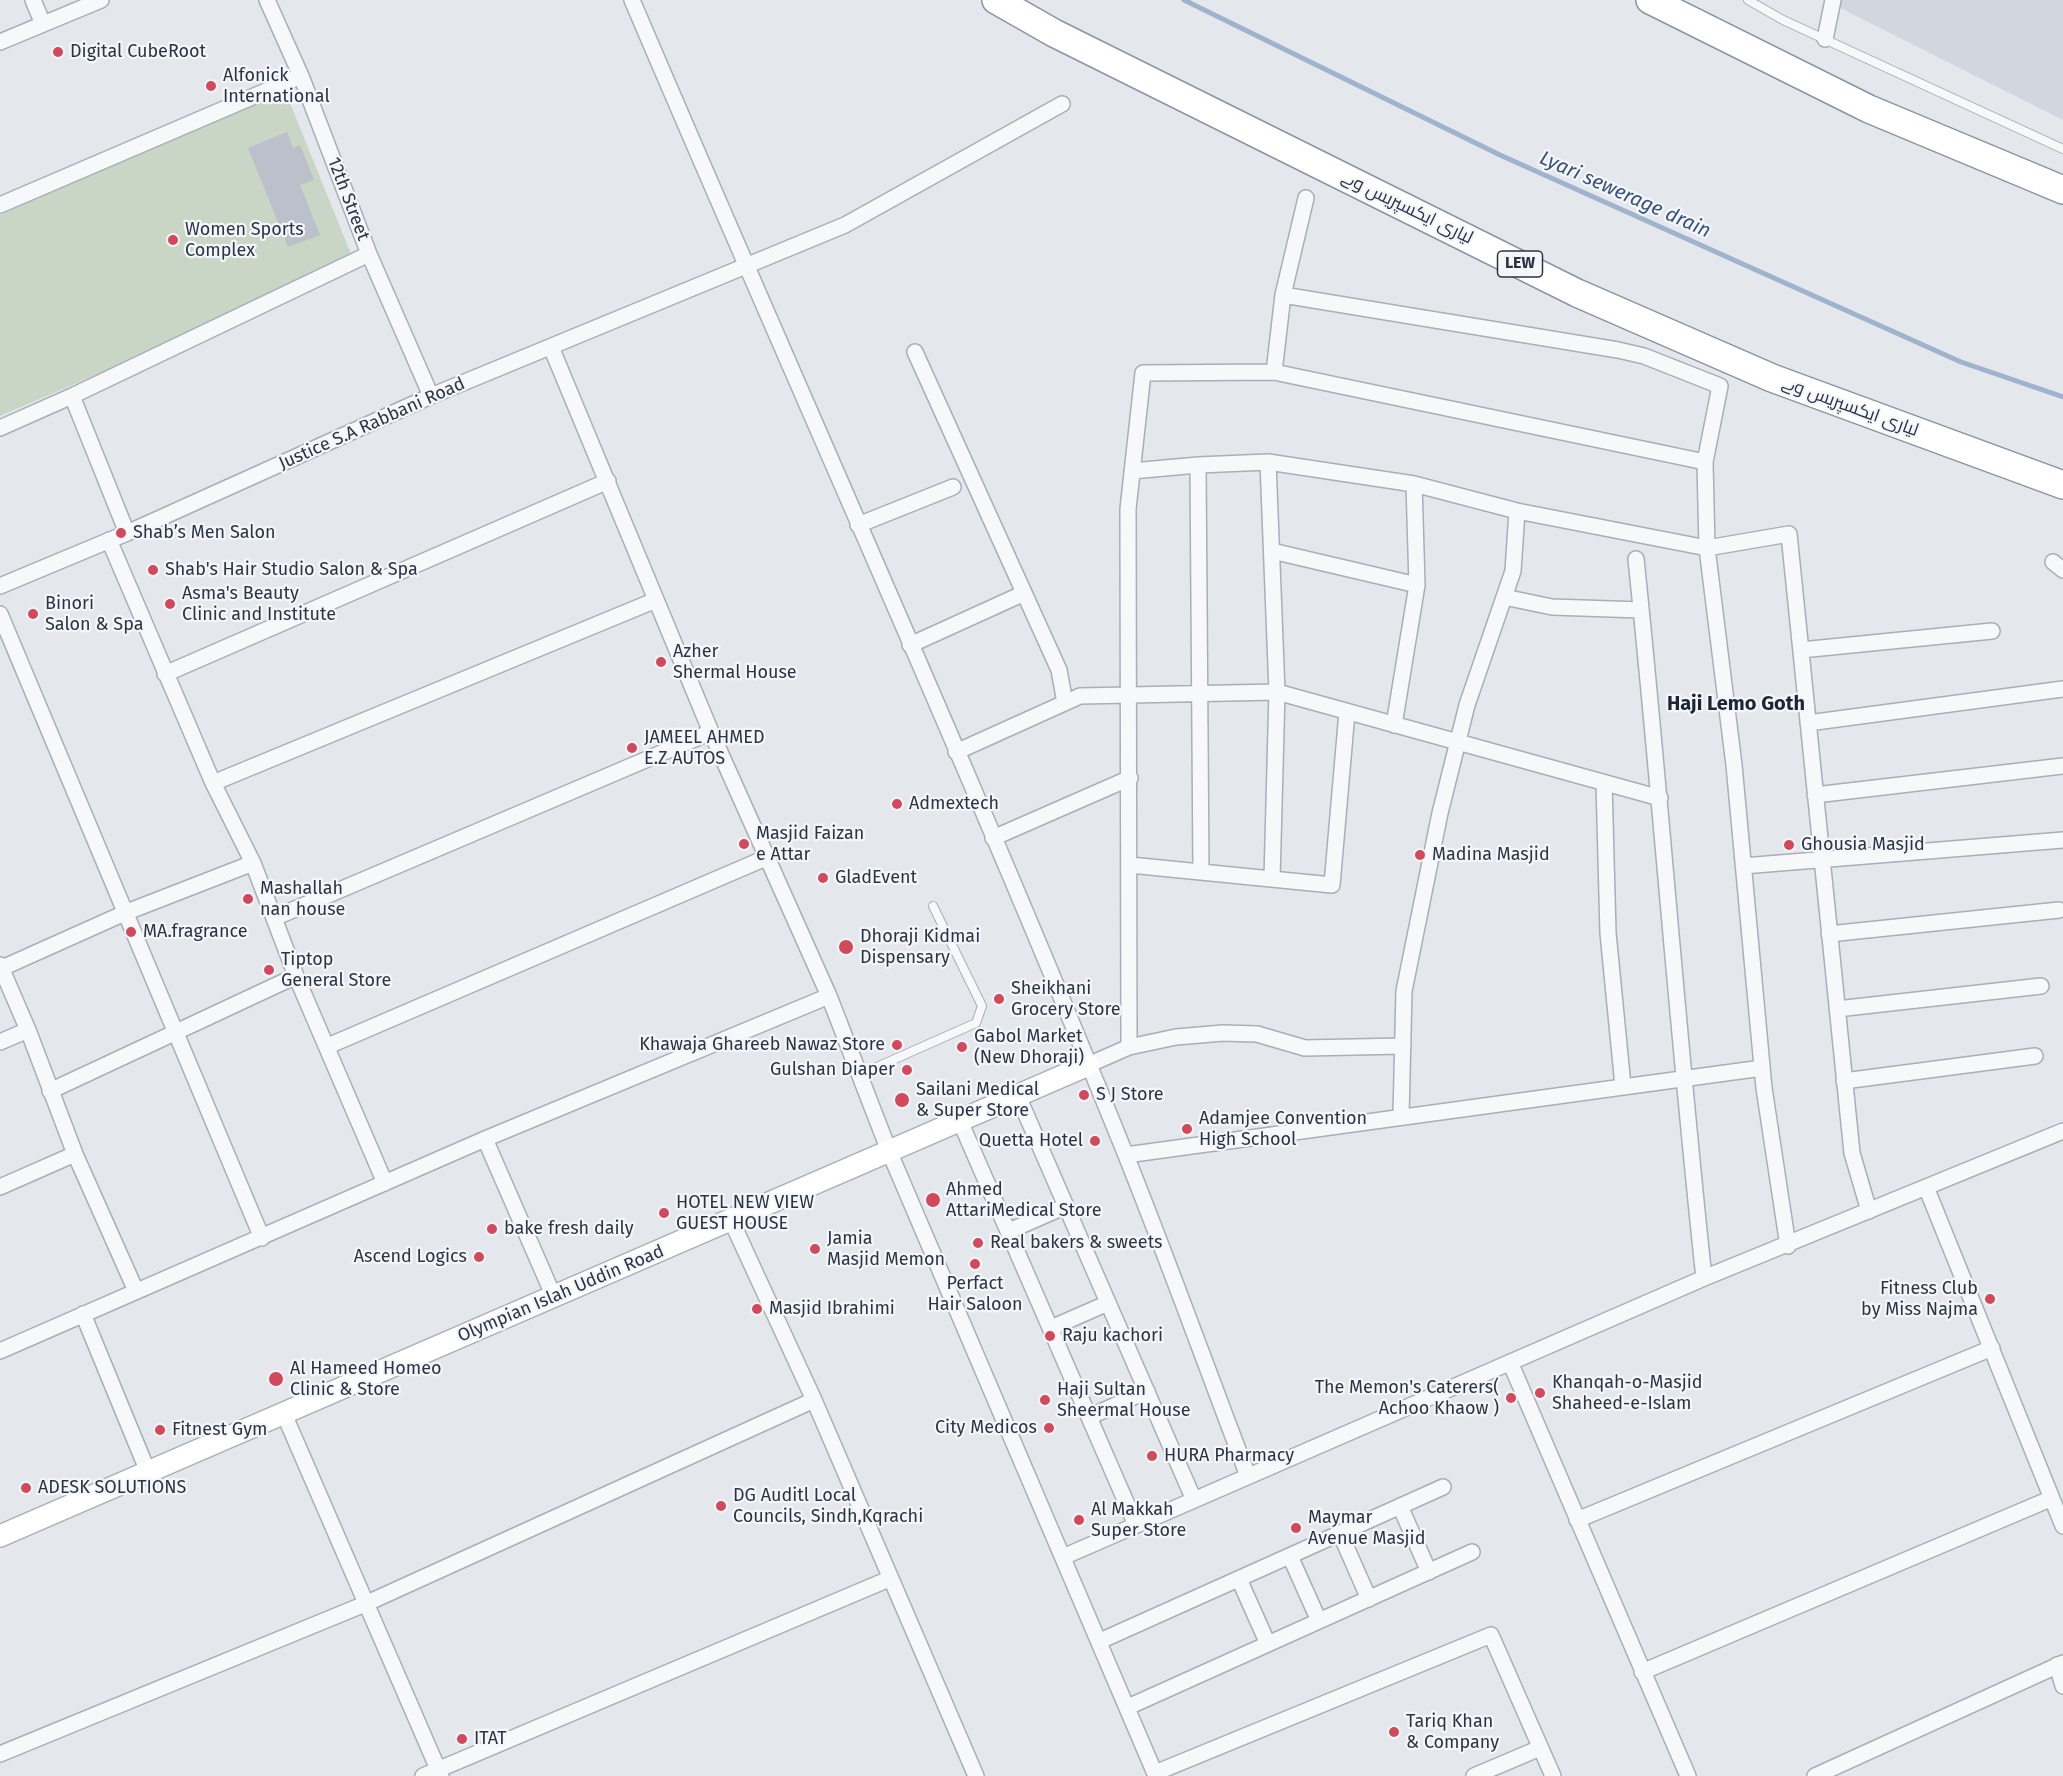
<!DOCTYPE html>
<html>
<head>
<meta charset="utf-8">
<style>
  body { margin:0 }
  canvas { display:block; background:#e4e7ec }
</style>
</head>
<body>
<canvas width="2063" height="1776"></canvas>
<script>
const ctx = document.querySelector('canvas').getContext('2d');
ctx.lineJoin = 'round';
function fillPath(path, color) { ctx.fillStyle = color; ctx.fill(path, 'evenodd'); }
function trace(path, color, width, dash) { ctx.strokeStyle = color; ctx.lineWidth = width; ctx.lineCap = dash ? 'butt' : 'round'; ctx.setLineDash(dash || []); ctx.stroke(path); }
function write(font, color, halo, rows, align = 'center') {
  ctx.font = font + ' "Fira Sans",Cairo,sans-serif'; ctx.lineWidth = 4.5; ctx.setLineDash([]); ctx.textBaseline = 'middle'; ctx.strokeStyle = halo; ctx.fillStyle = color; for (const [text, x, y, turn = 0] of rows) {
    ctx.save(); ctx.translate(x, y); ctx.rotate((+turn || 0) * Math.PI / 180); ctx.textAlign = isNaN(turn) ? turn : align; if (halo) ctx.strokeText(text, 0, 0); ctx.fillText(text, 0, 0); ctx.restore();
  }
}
fillPath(new Path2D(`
  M1825,0H2063V120L1868,22Z`), '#d2d6de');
fillPath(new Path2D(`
  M284,88L355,264L0,416V215Z`), '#c9d6c5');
trace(new Path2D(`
  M1184,0L1500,155L1961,362L2063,397`), '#9fb4cc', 5);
fillPath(new Path2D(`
  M287,132L293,148L300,145L314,180L300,185L320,235L288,247L248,148Z`), '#bbc0ca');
const lane = new Path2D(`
  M1748,0L1783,20L2063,149
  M861,1074L976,1023L982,1006L933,906`);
const street = new Path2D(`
  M33,0L43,24
  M267,0L301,76L369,254L431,396
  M632,0C796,385 969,766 1125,1153C1168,1260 1207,1369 1248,1476
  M1825,39L1833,0
  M0,42L101,0
  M0,205L301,76
  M1283,295L1306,198
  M551,347L711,732L829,996L889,1151L1156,1776
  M915,352L1059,670L1065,703
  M1274,372L1283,295L1618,350L1644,356L1720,386L1705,462L1707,548L1734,765L1764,1088L1788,1246
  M72,396L127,533
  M0,428L72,396L369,254
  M1268,462L1277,692L1272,879
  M1198,465L1201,872
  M1132,471L1198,465L1268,462L1414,484L1517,511L1707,548L1789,534L1852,1153L1869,1211
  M858,525L953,487
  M109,540L213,783L253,863L296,976L385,1183
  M1272,551L1417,585
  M1636,559C1661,799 1678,1039 1704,1278
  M2053,562L2063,570
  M0,586L127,533L431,396L845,225L1062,104
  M1504,597L1552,607L1641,610
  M0,614L262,1238
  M910,645L1020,595
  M1801,650L1992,631
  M165,674L608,481
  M1808,723L2063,689
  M1394,725L1417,585L1414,484
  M956,752L1080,696L1277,692L1660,798
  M213,783L656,600
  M1604,783L1608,933L1623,1086
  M1815,795L2063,766
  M993,838L1130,778
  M1130,865L1332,885L1347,712
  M1743,866L2063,840
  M274,918L711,732
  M1829,934L2059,910
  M0,965L28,1030L75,1154L136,1291
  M2,968L127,912L253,863
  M1837,1009L2041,986
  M0,1042L28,1030
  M328,1046L768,857
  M1129,1047L1176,1037L1223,1033L1257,1034L1305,1048L1403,1046
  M1088,1065L1129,1047L1128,509L1143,373L1274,372L1705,462
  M1844,1081L2035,1056
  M50,1091L296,976
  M1018,1096L1194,1500
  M1401,1116L1404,991L1440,813L1467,705L1513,571L1517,511
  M960,1121L1136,1525
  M485,1139L554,1297
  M1126,1155L1762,1068
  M0,1187L75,1154
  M1926,1187L2063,1526
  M731,1220L814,1400L976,1776
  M1009,1231L1066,1206
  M83,1314L148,1472
  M1051,1328L1108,1303
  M0,1351L485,1139L829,996
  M1510,1362L1688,1776
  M284,1414L441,1776
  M1089,1417L1147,1391
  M1400,1506L1429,1572
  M1577,1520L1992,1348
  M1340,1533L1369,1599
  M1290,1556L1319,1621
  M1063,1557L1704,1278L2063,1131
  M1239,1579L1268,1644
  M1100,1641L1443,1487
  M2057,1665L2063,1686
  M1642,1672L2050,1499
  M1128,1707L1472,1552
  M0,1754L365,1604L814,1400
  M1155,1773L1491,1635L1553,1776
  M423,1776L889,1579
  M1474,1776L1540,1748
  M1815,1776L2063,1663`);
const secondary = new Path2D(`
  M0,1536L1088,1065`);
const highway = new Path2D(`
  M996,0L1054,33L1577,293L1772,378L2063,485
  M1650,0L1869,109L2063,190`);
trace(lane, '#a9aeb7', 10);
trace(street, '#a9aeb7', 18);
trace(secondary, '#a9aeb7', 24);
trace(highway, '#8b94a3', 30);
trace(lane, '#f7f8fa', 8);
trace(street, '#f7f8fa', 15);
trace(secondary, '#fff', 21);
trace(highway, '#fff', 27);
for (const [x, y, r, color] of [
  [58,52,6,"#d1495b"],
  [211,86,6,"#d1495b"],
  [173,240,6,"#d1495b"],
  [121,533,6,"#d1495b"],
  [153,570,6,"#d1495b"],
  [170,604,6,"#d1495b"],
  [33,614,6,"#d1495b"],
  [661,662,6,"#d1495b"],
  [632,748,6,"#d1495b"],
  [897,804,6,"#d1495b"],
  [744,844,6,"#d1495b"],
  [1789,845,6,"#d1495b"],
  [1420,855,6,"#d1495b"],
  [823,878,6,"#d1495b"],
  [248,899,6,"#d1495b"],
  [131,932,6,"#d1495b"],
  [846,947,8,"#d1495b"],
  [269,970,6,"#d1495b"],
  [999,999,6,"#d1495b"],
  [897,1045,6,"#d1495b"],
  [962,1047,6,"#d1495b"],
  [907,1070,6,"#d1495b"],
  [1084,1095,6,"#d1495b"],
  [902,1100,8,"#d1495b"],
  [1187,1129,6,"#d1495b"],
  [1095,1141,6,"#d1495b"],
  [933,1200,8,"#d1495b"],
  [664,1213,6,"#d1495b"],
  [492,1229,6,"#d1495b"],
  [978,1243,6,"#d1495b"],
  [815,1249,6,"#d1495b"],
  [479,1257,6,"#d1495b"],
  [975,1264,6,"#d1495b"],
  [1990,1299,6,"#d1495b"],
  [757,1309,6,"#d1495b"],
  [1050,1336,6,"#d1495b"],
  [276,1379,8,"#d1495b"],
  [1540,1393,6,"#d1495b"],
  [1511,1398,6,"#d1495b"],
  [1045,1400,6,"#d1495b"],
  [1049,1428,6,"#d1495b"],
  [160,1430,6,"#d1495b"],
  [1152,1456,6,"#d1495b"],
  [26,1488,6,"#d1495b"],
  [721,1506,6,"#d1495b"],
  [1079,1520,6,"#d1495b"],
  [1296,1528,6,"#d1495b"],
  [1394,1732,6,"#d1495b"],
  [462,1739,6,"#d1495b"]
]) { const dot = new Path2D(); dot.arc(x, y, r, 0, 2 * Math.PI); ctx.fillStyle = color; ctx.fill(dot); trace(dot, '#f4f6f9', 2); }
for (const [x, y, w] of [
  [1520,264,45]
]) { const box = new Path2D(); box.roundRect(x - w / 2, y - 13, w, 26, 4.5); ctx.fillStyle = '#f4f6f9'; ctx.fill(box); trace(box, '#2b3445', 1.5); }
write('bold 16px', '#2b3445', null, [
  ["LEW",1520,264]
]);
write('18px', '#2b3445', '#f4f6f9', [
  ["Digital CubeRoot",70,52],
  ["Alfonick",223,76],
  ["International",223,97],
  ["Women Sports",185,230],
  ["Complex",185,251],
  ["Shab’s Men Salon",133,533],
  ["Shab's Hair Studio Salon & Spa",165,570],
  ["Asma's Beauty",182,594],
  ["Clinic and Institute",182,615],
  ["Binori",45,604],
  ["Salon & Spa",45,625],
  ["Azher",673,652],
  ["Shermal House",673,673],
  ["JAMEEL AHMED",644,738],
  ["E.Z AUTOS",644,759],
  ["Admextech",909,804],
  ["Masjid Faizan",756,834],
  ["e Attar",756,855],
  ["Ghousia Masjid",1801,845],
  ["Madina Masjid",1432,855],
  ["GladEvent",835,878],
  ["Mashallah",260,889],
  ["nan house",260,910],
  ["MA.fragrance",143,932],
  ["Dhoraji Kidmai",860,937],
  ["Dispensary",860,958],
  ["Tiptop",281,960],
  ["General Store",281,981],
  ["Sheikhani",1011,989],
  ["Grocery Store",1011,1010],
  ["Gabol Market",974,1037],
  ["(New Dhoraji)",974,1058],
  ["Khawaja Ghareeb Nawaz Store",885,1045,"right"],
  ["Gulshan Diaper",895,1070,"right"],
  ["Sailani Medical",916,1090],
  ["& Super Store",916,1111],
  ["S J Store",1096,1095],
  ["Adamjee Convention",1199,1119],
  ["High School",1199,1140],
  ["Quetta Hotel",1083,1141,"right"],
  ["Ahmed",946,1190],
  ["AttariMedical Store",946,1211],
  ["HOTEL NEW VIEW",676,1203],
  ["GUEST HOUSE",676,1224],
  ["bake fresh daily",504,1229],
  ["Jamia",827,1239],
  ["Masjid Memon",827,1260],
  ["Real bakers & sweets",990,1243],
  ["Ascend Logics",467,1257,"right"],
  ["Perfact",975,1284,"center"],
  ["Hair Saloon",975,1305,"center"],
  ["Fitness Club",1978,1289,"right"],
  ["by Miss Najma",1978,1310,"right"],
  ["Masjid Ibrahimi",769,1309],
  ["Raju kachori",1062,1336],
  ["Al Hameed Homeo",290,1369],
  ["Clinic & Store",290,1390],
  ["Khanqah-o-Masjid",1552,1383],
  ["Shaheed-e-Islam",1552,1404],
  ["The Memon's Caterers(",1499,1388,"right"],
  ["Achoo Khaow )",1499,1409,"right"],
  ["Haji Sultan",1057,1390],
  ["Sheermal House",1057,1411],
  ["City Medicos",1037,1428,"right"],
  ["Fitnest Gym",172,1430],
  ["HURA Pharmacy",1164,1456],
  ["ADESK SOLUTIONS",38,1488],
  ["DG Auditl Local",733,1496],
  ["Councils, Sindh,Kqrachi",733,1517],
  ["Al Makkah",1091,1510],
  ["Super Store",1091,1531],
  ["Maymar",1308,1518],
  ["Avenue Masjid",1308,1539],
  ["Tariq Khan",1406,1722],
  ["& Company",1406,1743],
  ["ITAT",474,1739]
], 'left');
write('18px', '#2b3445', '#f4f6f9', [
  ["12th Street",348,199,69],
  ["لیاری ایکسپریس وے",1407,208,26],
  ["لیاری ایکسپریس وے",1850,407,20],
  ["Justice S.A Rabbani Road",372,424,-24],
  ["Olympian Islah Uddin Road",561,1294,-23]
]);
write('italic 20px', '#34527a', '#f4f6f9', [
  ["Lyari sewerage drain",1625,195,24]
]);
write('bold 20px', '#1d2536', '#f4f6f9', [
  ["Haji Lemo Goth",1736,704]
]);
</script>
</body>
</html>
